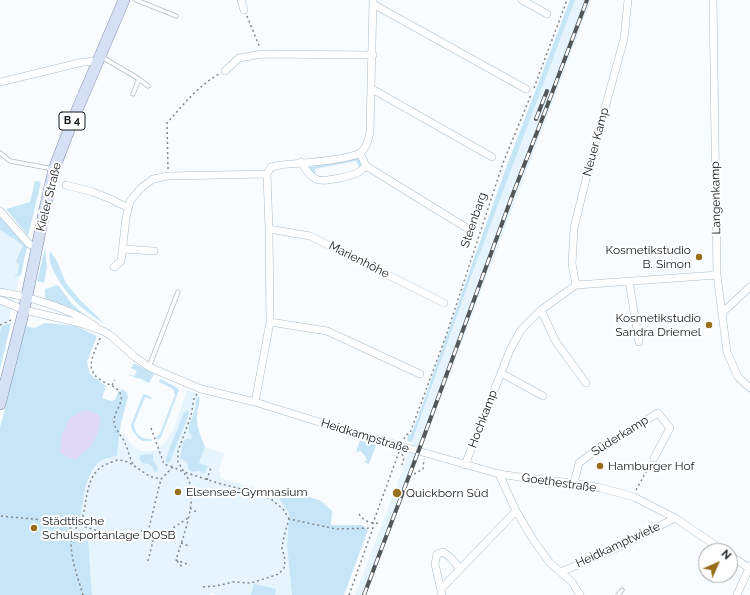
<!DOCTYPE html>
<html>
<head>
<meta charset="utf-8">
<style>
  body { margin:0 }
  #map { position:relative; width:750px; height:595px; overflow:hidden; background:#f9fcfe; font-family:Raleway,sans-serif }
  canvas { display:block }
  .north { position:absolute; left:698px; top:543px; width:40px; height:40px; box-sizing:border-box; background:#fff; border:1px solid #a1a4a5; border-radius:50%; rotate:45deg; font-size:11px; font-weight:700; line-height:16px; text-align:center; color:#151b1e }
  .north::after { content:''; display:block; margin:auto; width:14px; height:18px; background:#986e1b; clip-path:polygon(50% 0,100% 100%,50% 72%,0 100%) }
</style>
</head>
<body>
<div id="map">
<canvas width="750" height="595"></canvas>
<div class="north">N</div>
</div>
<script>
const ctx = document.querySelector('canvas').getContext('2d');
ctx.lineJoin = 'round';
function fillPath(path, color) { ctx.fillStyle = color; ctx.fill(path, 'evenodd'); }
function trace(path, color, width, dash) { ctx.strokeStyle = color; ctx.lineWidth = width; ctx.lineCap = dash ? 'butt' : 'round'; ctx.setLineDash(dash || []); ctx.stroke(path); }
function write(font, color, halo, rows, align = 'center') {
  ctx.font = font + ' Raleway,sans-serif'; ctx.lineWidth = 4; ctx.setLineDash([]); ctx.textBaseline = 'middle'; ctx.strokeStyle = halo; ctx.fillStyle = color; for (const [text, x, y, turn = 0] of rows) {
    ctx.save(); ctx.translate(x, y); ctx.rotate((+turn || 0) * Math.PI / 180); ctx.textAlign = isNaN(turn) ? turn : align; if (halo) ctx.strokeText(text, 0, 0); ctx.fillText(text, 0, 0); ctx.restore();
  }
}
fillPath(new Path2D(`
  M575,0H591L368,591L366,595H355L404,466L471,277Z
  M0,216L27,246L0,355Z
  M187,390L196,393L199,396L196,400L195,410L188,429L192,438L183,442L180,454L187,462L188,469L192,472L199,471L202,473H205L208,466L199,463L205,447L224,453L219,470L221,478L276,494L289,513L287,546L292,595H217L211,593L210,595H92L88,538L67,536L69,520L85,491L91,473L100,461L117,456L121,433L124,434L134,448L143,451H156L163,445L173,431ZM185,411L189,412V414L170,462H165V459Z`), '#e5f4fd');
fillPath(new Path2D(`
  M570,0H575L471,277L412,442L407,441L408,435L411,434L419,414L507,165Z
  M358,158L360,159L362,164L359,167L356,161L315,169L316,175L310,170V167L313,166Z
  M35,181L41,182L28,236L6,209L30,202Z
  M0,216L27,246L21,275L14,277L18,273L19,264L16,262L23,245L0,230Z
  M45,248L47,267L44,283L37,281Z
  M50,251L57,261L66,283L81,301L105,324C97,319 88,313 80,306C69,296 45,267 50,251Z
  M58,285L72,304L84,314L45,299V289Z
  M11,323L0,370V333L2,326Z
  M45,323L76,326L97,336L87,362L90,374L106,386L102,398L111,401L115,400L118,392L123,389L127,393L128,397L121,423L117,456C112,457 103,459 99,462C85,475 83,501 80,519L69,520L67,536L88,538L92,595H0V428L26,326L34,328Z
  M134,363L154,374L149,383L139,378H136L127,374L134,376L137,371L131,368Z
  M160,379L176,387L179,390L161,437L157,440L156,437L160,434L175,395L173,389L159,382Z
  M145,394L152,398L151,399L145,397L134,424C134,434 142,440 151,439L152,441H143L139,439L132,430L131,425L143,395Z
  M199,396C201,403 197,409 197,415C196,427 201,436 205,447L199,463L208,466L205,473H202L199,471L192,472L188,469L187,462L180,458L183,442L187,439H190L192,438L188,429L195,410L196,400Z
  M188,410L189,414L170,462L167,463L165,460L184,412Z
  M360,440L376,445L369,464L364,462L367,459L361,451L356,452Z
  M153,454V460L158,469L156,472H155C150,462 150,465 142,463L139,458L141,455Z
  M296,492L321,501L332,511L331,525H362L368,530L344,595H292L287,546L289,513L276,494Z
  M254,584L276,589L275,595H251Z`), '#c6e6f8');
fillPath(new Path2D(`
  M84,410L96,413L101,418C96,442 94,445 75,460L60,453L62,434L70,418Z`), '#ded7f6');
const lane = new Path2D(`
  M136,0L176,16
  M102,57L139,79L148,86
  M133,94L139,79
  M0,153L10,161L53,169
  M149,367L178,292
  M618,595L622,590`);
const street = new Path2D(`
  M241,0L244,10
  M522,0L547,14
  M713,0L717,275L727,352L738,377L750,388
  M373,4L526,89
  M225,71L239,58L262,54L373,55
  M0,82L83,62L99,61
  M372,89L492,157
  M360,153L366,166L470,230
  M301,162C305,168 309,176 316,179C323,183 351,176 359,172C362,170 364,168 366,166
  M66,185L93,192L113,200L118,203L128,207
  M0,211L29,244L37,247
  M269,229L310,236L444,303
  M123,249L154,251
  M114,267L121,261L126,218L130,201L141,188L153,179L168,176L267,174
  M629,281L639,342
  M576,285L572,264L574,228L592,155L624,39L628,0
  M0,292C30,297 70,308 95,326
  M0,300L24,310L80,323L103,331L110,335L135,357L149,367L201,389L255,402L338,428L499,474L533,479L574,483L601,488L634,497L675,518L724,551
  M541,310L556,342L586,383
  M723,312L750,287
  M270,322L327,331L420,374
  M501,373L543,396
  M255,402L270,322L269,229L267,174L271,167L280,165C298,163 346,161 360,153C367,148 369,138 370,131L373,0
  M465,465L510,350L521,330L541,310L576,285L717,275
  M499,474L516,511L534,541L550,563L572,582L580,595
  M574,483L579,463L595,451L658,413L670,428L654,458
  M730,555L750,569
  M561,572L621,546L675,518
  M441,589L516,511
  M442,595L435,564L437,554L443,552L451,558L460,569
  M737,595L750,566`);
const primary = new Path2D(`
  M0,404L24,310L44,213L54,169L72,122L124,0`);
trace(lane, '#abbcc6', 5);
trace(street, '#abbcc6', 8);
trace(primary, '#808ea6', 12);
trace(new Path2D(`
  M247,16L260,48
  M534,88L567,0
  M168,169L167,123C183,105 198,86 219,74
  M0,325L11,320
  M100,338C92,359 82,372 108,384C113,386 117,388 120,393C125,402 113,413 114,422C115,430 121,435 124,441C128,448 129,457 133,464
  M112,385L115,380
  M197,394L194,398L191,416L178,451V462L184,472L221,484L250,491L271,499L283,509L289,519
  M151,428L164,464L173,467
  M404,439L406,435L410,433L446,336L503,163L531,95
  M402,454L404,458L402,465
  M414,474L423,469L424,459
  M207,480L211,467
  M636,490L651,463
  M190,508L198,513
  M359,514C363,520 370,524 378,523
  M1,516L53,521L73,529
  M80,525L116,537
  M141,531L148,532
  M64,538L66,532L73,529
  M153,541L148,532L161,479
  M181,543L189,546
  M148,561L153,541L188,518
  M177,561L182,567
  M203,587L216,586L233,582L251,583L279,574L284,568L285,560L282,548L284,536L289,519L336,529L373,528
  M83,595C77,574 67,551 73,529L79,527C89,508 82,474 107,464C110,463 115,460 119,460C132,461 140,472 152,477C155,478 158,478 161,479L173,467C177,469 182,471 184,473C202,492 182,539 176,560L190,565
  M349,595L373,528V523L399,452`), '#818688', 1.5, [2, 3]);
trace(lane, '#fff', 3.5);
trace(street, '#fff', 7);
trace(primary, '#d6e0f5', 11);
const rail = new Path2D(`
  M536,119L547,91
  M364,595L423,439L511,199L546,109L587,0`);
trace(rail, '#52575a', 4);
trace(rail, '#fff', 2.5, [8]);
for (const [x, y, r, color] of [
  [699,257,4,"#986e1b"],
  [709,325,4,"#986e1b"],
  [600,466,4,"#986e1b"],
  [178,492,4,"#986e1b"],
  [397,493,5,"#986e1b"],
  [34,528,4,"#986e1b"]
]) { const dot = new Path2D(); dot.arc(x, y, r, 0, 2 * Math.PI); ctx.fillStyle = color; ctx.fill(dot); trace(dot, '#fff', 1.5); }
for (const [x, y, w] of [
  [72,121,26]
]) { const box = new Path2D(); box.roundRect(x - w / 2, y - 9, w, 18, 3); ctx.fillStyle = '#fff'; ctx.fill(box); trace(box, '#151b1e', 1); }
write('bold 11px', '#151b1e', null, [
  ["B 4",72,121]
]);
write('12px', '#151b1e', '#fff', [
  ["Neuer Kamp",596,142,-75],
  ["Kieler Straße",49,197,-76],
  ["Langenkamp",716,198,-91],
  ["Steenbarg",474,220,-71],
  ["Marienhöhe",359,260,27],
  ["Hochkamp",483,419,-69],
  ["Heidkampstraße",365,436,17],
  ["Süderkamp",620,436,-32],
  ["Goethestraße",559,483,8],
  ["Heidkamptwiete",618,545,-25]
]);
write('12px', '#151b1e', '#fff', [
  ["Kosmetikstudio",691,250,"right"],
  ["B. Simon",691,264,"right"],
  ["Kosmetikstudio",701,318,"right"],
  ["Sandra Driemel",701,332,"right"],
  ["Hamburger Hof",608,466],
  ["Elsensee-Gymnasium",186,492],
  ["Quickborn Süd",406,493],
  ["Städttische",42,521],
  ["Schulsportanlage DOSB",42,535]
], 'left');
</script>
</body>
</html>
